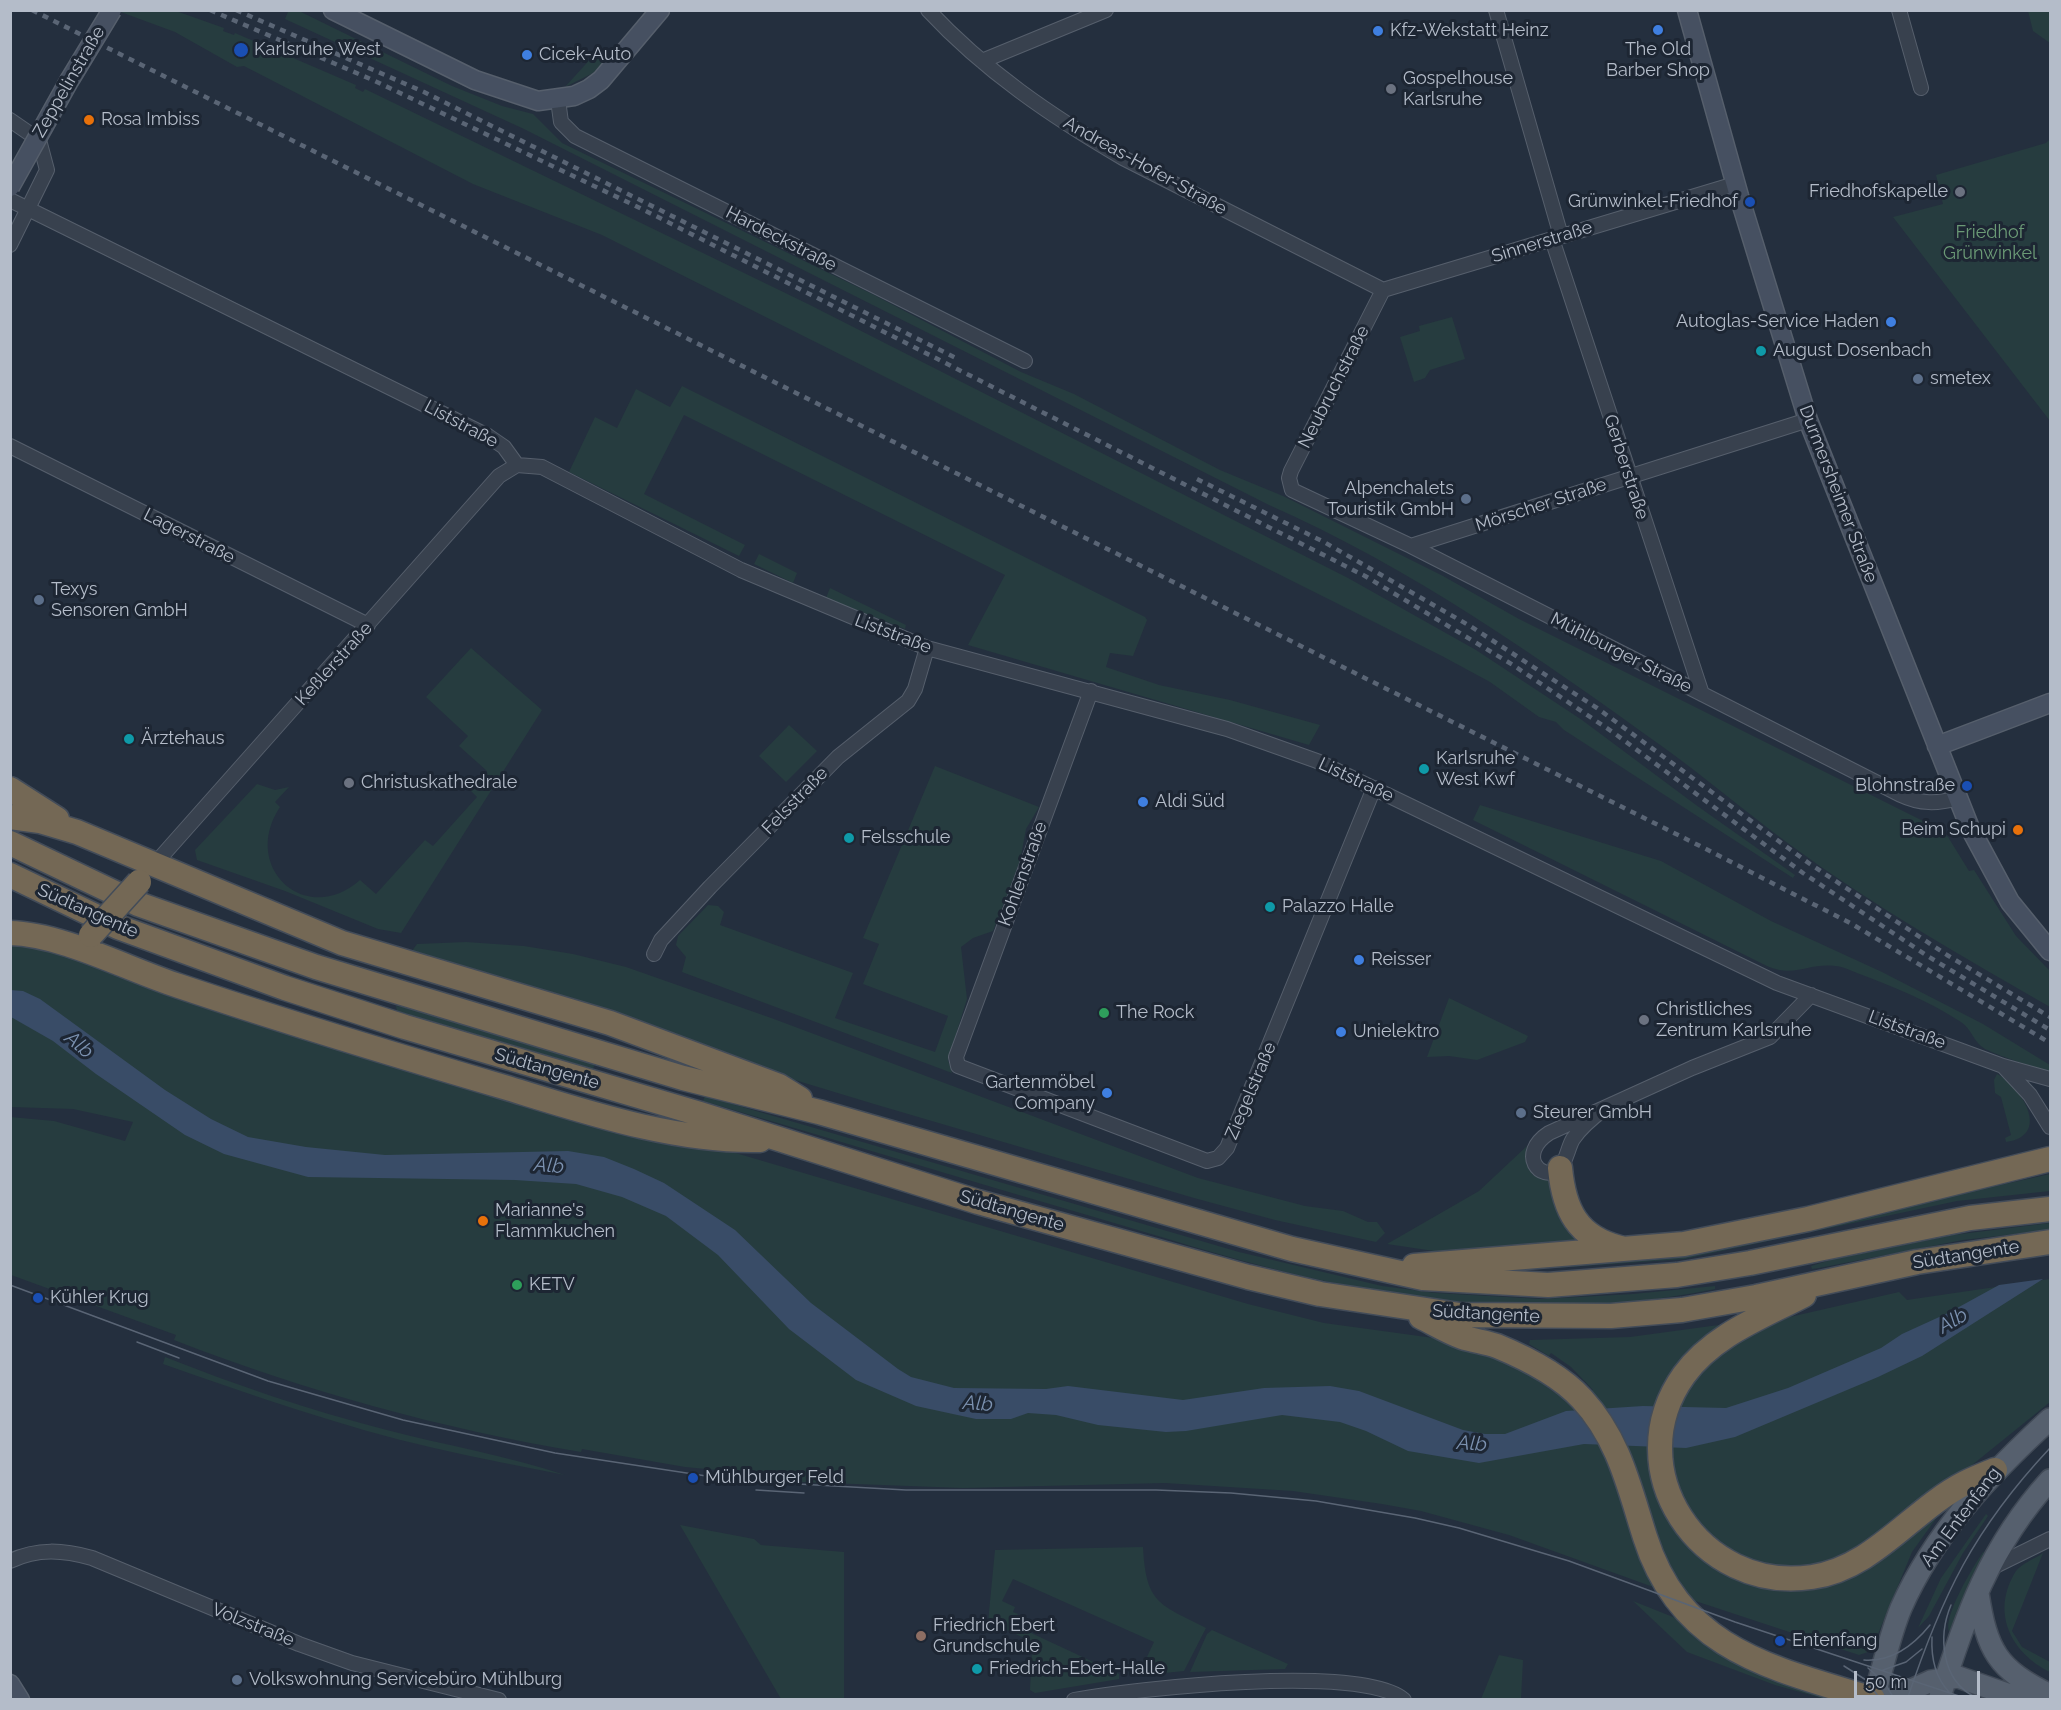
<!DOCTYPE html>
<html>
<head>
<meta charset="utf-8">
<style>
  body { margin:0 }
  #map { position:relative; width:2061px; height:1710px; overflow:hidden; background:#242f3e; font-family:Raleway,sans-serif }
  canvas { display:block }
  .frame { position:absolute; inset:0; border:12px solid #b4bcc9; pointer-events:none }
  .scale { position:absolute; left:1854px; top:1671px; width:126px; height:27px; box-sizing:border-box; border:3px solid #b4bcc9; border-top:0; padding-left:8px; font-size:18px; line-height:21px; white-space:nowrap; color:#b4bcc9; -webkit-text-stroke:4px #1d2633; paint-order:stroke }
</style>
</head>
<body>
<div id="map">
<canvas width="2061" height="1710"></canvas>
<div class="frame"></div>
<div class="scale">50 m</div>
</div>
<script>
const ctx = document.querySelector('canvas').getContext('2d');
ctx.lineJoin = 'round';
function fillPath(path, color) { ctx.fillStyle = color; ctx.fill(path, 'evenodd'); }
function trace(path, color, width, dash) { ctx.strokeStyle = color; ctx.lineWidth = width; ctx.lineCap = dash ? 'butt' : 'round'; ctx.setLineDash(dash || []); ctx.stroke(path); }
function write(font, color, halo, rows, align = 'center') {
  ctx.font = font + ' Raleway,sans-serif'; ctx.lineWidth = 6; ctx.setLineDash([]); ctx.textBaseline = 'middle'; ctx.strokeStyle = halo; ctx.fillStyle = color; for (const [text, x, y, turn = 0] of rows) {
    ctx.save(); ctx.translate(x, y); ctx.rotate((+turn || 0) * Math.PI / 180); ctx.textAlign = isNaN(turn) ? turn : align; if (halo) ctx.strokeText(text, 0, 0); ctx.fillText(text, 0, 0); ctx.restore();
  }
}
fillPath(new Path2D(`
  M118,11H176L224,28L223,31L234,35L235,33L356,85L355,88L363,92L365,89L808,304L1348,578L1476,650L1582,720L1696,805L1795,875L1793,878L1564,730L1556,722L1539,717L1490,682L1442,656L602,235L473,184L244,66L237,67L175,32Z
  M286,11H299L452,86L502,106L533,114L562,143L874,295L1021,372L1074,394L1220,470L1283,496L1443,576L1519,619L1923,821L1948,837L1969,871L1974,870L2016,936L2050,971V1007C1961,956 1872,905 1789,844C1746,812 1706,778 1663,747C1538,657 1410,567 1269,505L524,129L285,19L288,12Z
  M2028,11H2050V43L2033,31Z
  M612,53L593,73L565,87L594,55Z
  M2050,139V421L1893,217L1943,204L1936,175L2046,143Z
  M1452,317L1465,359L1430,370L1425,378L1414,382L1400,337L1420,331L1419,326Z
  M682,386L1145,617L1147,620L1133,656L1110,653L1106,667L1159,685L1230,700L1320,725L1309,745L968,645L1005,575L684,415L644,494L745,545L739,556L569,472L595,417L617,428L636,389L670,407Z
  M759,554L797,573L793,583L754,564Z
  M830,588L906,625L905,629L826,598Z
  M471,648L542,710L401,933L378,929L285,891L197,860L195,850L257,784L275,790L289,787L275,802L280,807C240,867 306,928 360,880L376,894L425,840L433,846L477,797L470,790L481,778H487V771L459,746L468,736L426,697Z
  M789,725L817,751L786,782L759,756Z
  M935,766L1039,807L1026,829L1020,861L993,931L973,938L961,947L967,999L948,1060L952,1073L682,972L686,957L676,945L678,936L708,905L718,906L724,912L720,925L853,973L835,1018L935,1052L948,1016L863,984L879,944L863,938Z
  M1480,805L1661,861L1771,921L1882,972L1983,1024L2050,1065V1072C2029,1065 2006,1059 1985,1049C1973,1042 1972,1029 1961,1022C1929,1001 1892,986 1857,973C1850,970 1842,966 1835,966C1808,963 1795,978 1767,966L1473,820Z
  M11,942L30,945L1248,1304L1324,1323L1463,1342L1531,1374L1555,1393L1593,1390L1571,1367L1551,1353L1549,1356L1529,1344L1530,1340L1630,1337L1726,1324L1683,1358L1665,1385L1695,1381L1726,1347L1781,1319L1899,1292L1907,1300L2050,1279V1402L1961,1474L1940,1513L1912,1552L1871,1651L1859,1655L1656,1588L1509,1535L1421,1511L1382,1504L1293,1491L1165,1483L963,1488L801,1482V1478L685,1467L582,1449L581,1452C442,1429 305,1391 174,1340L176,1335L11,1275L10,1117L54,1121L125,1141L133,1122L73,1109L11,1107Z
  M466,942L524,946L573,954L626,967L774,1019L1198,1178L1305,1206L1343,1211L1368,1222H1377L1385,1233L1376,1242L1275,1220L1194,1198L874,1104L775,1074L412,951L417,944Z
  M1449,998L1528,1036L1525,1042L1477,1060L1449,1056L1427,1057Z
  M396,1006L403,1007L596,1061L593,1069L397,1011Z
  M1997,1074C2022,1087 2052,1136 2006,1142L2005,1138L2011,1135L2001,1097L1995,1093L1994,1080Z
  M705,1096L1239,1252L1382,1286L1436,1293L1542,1299L1633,1294L1715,1286V1289C1576,1318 1427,1306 1290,1273C1224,1257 1159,1236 1094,1217C963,1179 833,1139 703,1101Z
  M1527,1146C1525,1158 1527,1166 1533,1175L1553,1180L1589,1246L1447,1253L1387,1244L1479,1191Z
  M2050,1174V1191L1957,1201L1684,1259L1555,1268L1552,1265L1793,1231Z
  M2050,1223V1230L1963,1240L1819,1268L1812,1269L1811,1266L1834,1259L1953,1235Z
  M165,1357C236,1385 309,1410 383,1429C443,1445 506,1455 565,1475C521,1466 477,1458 434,1448C342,1427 252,1395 163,1364Z
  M1986,1514L1988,1516L1963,1553L1929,1616L1918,1628L1941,1578Z
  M680,1525L754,1539L761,1545L844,1552V1699H781Z
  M1143,1547C1146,1605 1160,1604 1206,1628L1184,1671L1145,1675L1151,1665L1145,1661L1154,1642L1013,1579L1002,1601L1015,1607L1013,1612L1018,1614L1014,1625L1119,1674V1679L1035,1693L1030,1690L1032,1651L1029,1640L988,1622L995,1550Z
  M1983,1552L1986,1553L1949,1632C1943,1616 1973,1567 1983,1552Z
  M2043,1553L2012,1631L2022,1647L2050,1662V1672C2011,1653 1990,1612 2016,1571C2021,1564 2036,1558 2043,1553Z
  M1633,1601L1678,1619L1719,1653L1755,1673L1826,1697L1825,1699L1775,1685L1687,1652Z
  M1212,1630L1288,1664L1285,1669L1190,1672L1207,1634Z
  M1499,1655L1523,1660L1521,1699H1481Z`), '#263c3f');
fillPath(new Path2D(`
  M10,990L23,991L40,999L165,1090L211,1119L248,1137L306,1147L385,1155L568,1151L604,1157L634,1169L664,1183L735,1230L811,1303L898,1369L911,1377L954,1388L1046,1389L1068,1386L1183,1400L1264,1388L1330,1386L1359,1391L1463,1430L1485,1434H1505L1566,1411L1643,1406L1726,1408L1788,1388L1881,1348L1902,1334L1948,1313L1999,1285L2043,1279L1922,1356L1878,1377L1735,1437L1686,1448L1584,1444L1479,1463L1408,1451L1366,1431L1340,1422L1282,1415L1186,1431L1166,1432L1098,1425L1056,1415L1028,1413L1011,1419H976L916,1406L856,1380L789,1329L718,1255L666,1216L622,1197L576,1184L515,1180L308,1177L224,1154L185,1135L96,1074L53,1041L11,1017Z`), '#394c67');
const street = new Path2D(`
  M928,10C985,71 1051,116 1123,158L1383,290
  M1496,10L1561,236
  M1899,10L1921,88
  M982,61L1106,10
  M558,100L561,122L575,136L1025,361
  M10,120L39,140L47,170L10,245
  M10,200L488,436L504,447L517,465
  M1552,239L1702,694
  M1383,290L1291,471L1289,478L1292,490L1411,546L1901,795C1920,804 1937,804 1958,798
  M1383,290L1735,184
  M10,446L368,625
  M1411,546L1808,420
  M1091,691L956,1057L958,1066L1207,1161L1218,1158L1227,1148L1374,788
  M153,866L499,476L517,465L542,467L741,570L927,648L1227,729L1317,761L1777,983L2003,1066
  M654,954L661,940L710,887L838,757L908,701L915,689L927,648
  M2050,1079L2003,1066L2030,1095L2050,1127
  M1604,1109C1592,1118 1581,1127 1573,1139C1568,1147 1566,1163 1559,1169C1540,1183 1517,1154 1549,1133L1692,1068L1770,1037L1811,995
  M10,1561C38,1548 63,1550 92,1558L299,1644L352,1663L499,1700
  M1991,1568L2050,1539
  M1074,1700C1133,1689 1362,1663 1404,1700`);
const secondary = new Path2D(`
  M333,10L475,80L538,101L574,96L589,89L601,80L660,10
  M1687,10L1739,196L1808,420L1970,828L2010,902L2050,951
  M1937,746L2050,703
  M10,1684L20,1700`);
const primary = new Path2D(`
  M1978,1593C1987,1651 1997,1669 2050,1695
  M1873,1700C1883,1669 1889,1637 1901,1608C1934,1533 1991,1473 2050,1419
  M1889,1700L1931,1681L1958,1677L2024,1700
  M1939,1700C1965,1616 1990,1546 2050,1480`);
const highway = new Path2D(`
  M10,789L57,819
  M10,817L40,821L77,832L342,943L610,1023L779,1086L800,1099
  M10,843L138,904L316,967L683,1078L819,1112L1292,1249L1423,1278L1548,1285L1677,1275L1750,1263L1970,1218L2050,1209
  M10,875L118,927L285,988L405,1027L700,1114L978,1202L1248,1277L1320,1294L1460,1315L1611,1316L1682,1310L1756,1297L1917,1262L2050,1242
  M10,933C62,934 129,970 179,986C286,1022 395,1055 504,1087C586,1112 674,1142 760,1140
  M1560,1168C1564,1210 1577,1237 1620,1248
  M1414,1266L1684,1244L1808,1219L2050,1159
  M1804,1295C1762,1317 1713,1335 1684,1375C1617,1469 1700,1594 1812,1577C1874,1568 1912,1510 1965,1483C1975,1478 1985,1474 1995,1470
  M1421,1317C1435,1324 1448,1332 1462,1337C1474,1341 1486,1342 1497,1346C1526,1358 1561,1376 1582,1399C1619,1439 1629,1487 1645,1537C1681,1651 1773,1668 1873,1699`);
trace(street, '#565f6c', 16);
trace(secondary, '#565f6c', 21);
trace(primary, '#414a57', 24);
trace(highway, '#434c59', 27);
trace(street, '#38414e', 14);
trace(secondary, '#465061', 18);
trace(primary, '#56606e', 21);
trace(highway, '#746855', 24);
trace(new Path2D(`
  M10,1285L268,1381L403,1420L555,1453L726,1479L798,1484L906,1490H1156L1231,1493L1316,1501L1415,1518L1459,1528L1569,1561L1735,1622L1971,1700
  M137,1342L179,1358
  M756,1490L804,1493
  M1951,1605C1938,1636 1941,1680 1975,1697
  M1932,1637C1931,1657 1935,1677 1949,1692
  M1864,1660C1891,1662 1913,1646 1930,1625
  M1844,1666L1866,1680L1881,1700
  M1868,1668L1884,1682L1895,1700
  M1883,1670L1906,1662L1922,1649
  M1907,1700C1942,1595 1974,1529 2050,1448`), '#5a6575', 1.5);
trace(new Path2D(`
  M32,10L1698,845L1852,924L2050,1043
  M210,10L375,81L642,209L1365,576L1513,665L1614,733L1803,873L1929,957L2050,1030
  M236,10L424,92L958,359
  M1197,479L1324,542L1470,626L1597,708L1810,864L1947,955L2050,1017`), '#5a6575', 4.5, [6, 6]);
const secondaryBridge = new Path2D(`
  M10,187L69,81L112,10`);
const highwayBridge = new Path2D(`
  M91,935L139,882`);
trace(secondaryBridge, '#565f6c', 21, []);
trace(highwayBridge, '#434c59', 27, []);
trace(secondaryBridge, '#465061', 18);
trace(highwayBridge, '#746855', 24);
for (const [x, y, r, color] of [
  [1658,30,6,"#3f7fe0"],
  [1378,31,6,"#3f7fe0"],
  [241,50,8,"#1a4fb4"],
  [527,55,6,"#3f7fe0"],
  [1391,89,6,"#6b7280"],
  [89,120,6,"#e8710a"],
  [1960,192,6,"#6b7280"],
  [1750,202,6,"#1a4fb4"],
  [1891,322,6,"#3f7fe0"],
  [1761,351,6,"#0f9aa8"],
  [1918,379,6,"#5c6f8a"],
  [1466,499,6,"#5c6f8a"],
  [39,600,6,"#5c6f8a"],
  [129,739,6,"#0f9aa8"],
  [1424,769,6,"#0f9aa8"],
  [349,783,6,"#6b7280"],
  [1967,786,6,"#1a4fb4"],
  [1143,802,6,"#3f7fe0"],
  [2018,830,6,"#e8710a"],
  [849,838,6,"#0f9aa8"],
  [1270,907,6,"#0f9aa8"],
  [1359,960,6,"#3f7fe0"],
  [1104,1013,6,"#2e9e5b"],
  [1644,1020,6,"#6b7280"],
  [1341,1032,6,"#3f7fe0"],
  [1107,1093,6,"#3f7fe0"],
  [1521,1113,6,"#5c6f8a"],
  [483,1221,6,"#e8710a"],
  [517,1285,6,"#2e9e5b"],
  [38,1298,6,"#1a4fb4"],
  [693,1478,6,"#1a4fb4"],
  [921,1636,6,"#8d6e63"],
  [1780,1641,6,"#1a4fb4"],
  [977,1669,6,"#0f9aa8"],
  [237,1680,6,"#5c6f8a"]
]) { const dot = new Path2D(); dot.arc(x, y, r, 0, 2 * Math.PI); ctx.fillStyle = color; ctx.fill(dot); trace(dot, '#1d2633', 2); }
write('18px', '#b4bcc9', '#1d2633', [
  ["Kfz-Wekstatt Heinz",1390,31],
  ["Karlsruhe West",254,50],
  ["The Old",1658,50,"center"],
  ["Barber Shop",1658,71,"center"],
  ["Cicek-Auto",539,55],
  ["Gospelhouse",1403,79],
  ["Karlsruhe",1403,100],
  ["Rosa Imbiss",101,120],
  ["Friedhofskapelle",1948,192,"right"],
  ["Grünwinkel-Friedhof",1738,202,"right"],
  ["Autoglas-Service Haden",1879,322,"right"],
  ["August Dosenbach",1773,351],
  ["smetex",1930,379],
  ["Alpenchalets",1454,489,"right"],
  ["Touristik GmbH",1454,510,"right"],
  ["Texys",51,590],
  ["Sensoren GmbH",51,611],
  ["Ärztehaus",141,739],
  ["Karlsruhe",1436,759],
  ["West Kwf",1436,780],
  ["Christuskathedrale",361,783],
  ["Blohnstraße",1955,786,"right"],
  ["Aldi Süd",1155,802],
  ["Beim Schupi",2006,830,"right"],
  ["Felsschule",861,838],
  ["Palazzo Halle",1282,907],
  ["Reisser",1371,960],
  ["Christliches",1656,1010],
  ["Zentrum Karlsruhe",1656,1031],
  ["The Rock",1116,1013],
  ["Unielektro",1353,1032],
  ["Gartenmöbel",1095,1083,"right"],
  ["Company",1095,1104,"right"],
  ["Steurer GmbH",1533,1113],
  ["Marianne's",495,1211],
  ["Flammkuchen",495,1232],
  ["KETV",529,1285],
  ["Kühler Krug",50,1298],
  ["Mühlburger Feld",705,1478],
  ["Friedrich Ebert",933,1626],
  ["Grundschule",933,1647],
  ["Entenfang",1792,1641],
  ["Friedrich-Ebert-Halle",989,1669],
  ["Volkswohnung Servicebüro Mühlburg",249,1680]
], 'left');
write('18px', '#b4bcc9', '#1d2633', [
  ["Zeppelinstraße",69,82,-60],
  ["Andreas-Hofer-Straße",1145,166,29],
  ["Hardeckstraße",781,239,27],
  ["Sinnerstraße",1542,242,-17],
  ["Neubruchstraße",1334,387,-63],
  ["Liststraße",461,424,28],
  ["Gerberstraße",1626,467,72],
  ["Durmersheimer Straße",1838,494,69],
  ["Mörscher Straße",1541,505,-18],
  ["Lagerstraße",189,536,27],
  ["Liststraße",893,634,21],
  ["Mühlburger Straße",1621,653,27],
  ["Keßlerstraße",334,664,-48],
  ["Liststraße",1356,780,25],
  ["Felsstraße",795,801,-46],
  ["Kohlenstraße",1023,874,-70],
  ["Südtangente",88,911,24],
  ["Liststraße",1907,1030,20],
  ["Südtangente",547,1069,16],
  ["Ziegelstraße",1251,1091,-67],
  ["Südtangente",1012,1211,16],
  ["Südtangente",1966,1255,-9],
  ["Südtangente",1486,1314,3],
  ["Am Entenfang",1961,1517,-53],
  ["Volzstraße",253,1625,22]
]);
write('18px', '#6b9a76', '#1d2633', [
  ["Friedhof",1990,233],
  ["Grünwinkel",1990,254]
]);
write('italic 20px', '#7c92b1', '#1d2633', [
  ["Alb",79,1045,40],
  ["Alb",549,1166,5],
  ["Alb",1953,1321,-30],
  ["Alb",978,1404,4],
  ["Alb",1472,1444,4]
]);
</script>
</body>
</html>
